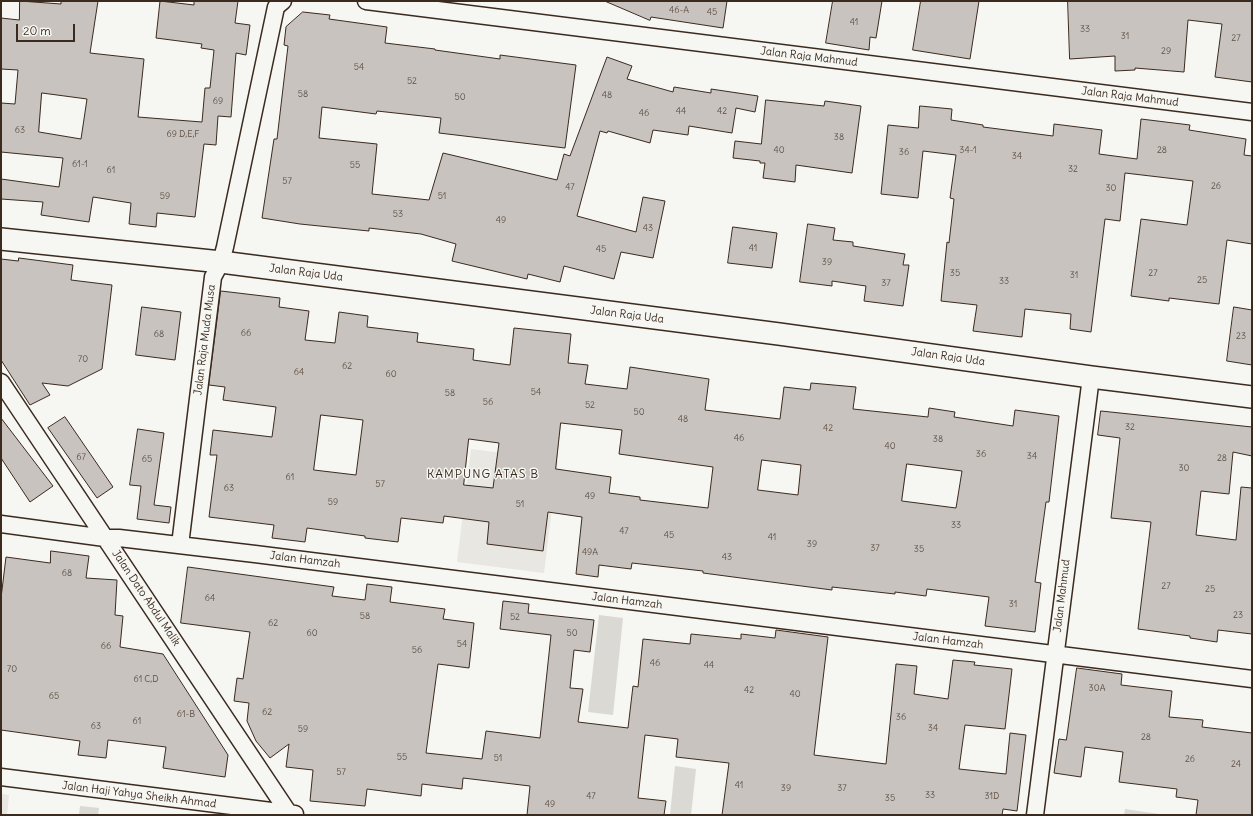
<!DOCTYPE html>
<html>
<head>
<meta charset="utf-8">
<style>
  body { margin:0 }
  #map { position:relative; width:1253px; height:816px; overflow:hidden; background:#f6f6f2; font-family:Delius,sans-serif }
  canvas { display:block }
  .frame { position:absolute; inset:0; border:2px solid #3b2a1e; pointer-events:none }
  .scale { position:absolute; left:16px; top:24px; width:59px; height:18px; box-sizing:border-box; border:2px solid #3b2a1e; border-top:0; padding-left:5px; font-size:12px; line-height:14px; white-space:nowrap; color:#3b2a1e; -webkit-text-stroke:3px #f6f6f2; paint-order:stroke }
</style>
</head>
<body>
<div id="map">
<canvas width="1253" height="816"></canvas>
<div class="frame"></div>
<div class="scale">20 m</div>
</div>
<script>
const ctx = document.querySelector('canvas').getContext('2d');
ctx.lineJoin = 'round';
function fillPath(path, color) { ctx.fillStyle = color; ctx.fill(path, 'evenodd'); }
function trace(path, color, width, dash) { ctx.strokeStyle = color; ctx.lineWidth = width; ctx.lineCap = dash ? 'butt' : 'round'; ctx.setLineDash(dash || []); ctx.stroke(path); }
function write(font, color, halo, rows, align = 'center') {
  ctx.font = font + ' Delius,sans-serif'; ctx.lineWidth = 3; ctx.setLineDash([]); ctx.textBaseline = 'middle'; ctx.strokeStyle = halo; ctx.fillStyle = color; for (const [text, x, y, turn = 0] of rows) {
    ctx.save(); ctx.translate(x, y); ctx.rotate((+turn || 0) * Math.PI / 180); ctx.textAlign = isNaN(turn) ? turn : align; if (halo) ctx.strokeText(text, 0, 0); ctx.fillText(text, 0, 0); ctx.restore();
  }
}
fillPath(new Path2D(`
  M471,449L558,460L544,573L457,562Z
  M1,794L9,795L7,815H1Z`), '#e8e7e2');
fillPath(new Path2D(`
  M599,615L623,618L613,715L588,712Z
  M675,766L696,769L691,815H670Z
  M80,806L99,808L98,815H79Z
  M1125,809L1159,814V815H1124Z`), '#dad9d3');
const building = new Path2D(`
  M20,1L61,4V1H98L90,53L144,59L138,117L202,122L205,88H210L214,50L201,48L202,44L156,38L160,1L194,5V1H238L235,23L250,25L246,55L236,53L231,117L218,116L216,145L204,144L195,217L157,213L156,227L129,224L131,203L93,197L89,222L41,215L43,202L1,199V179L59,187L63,158L1,152V103L15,104L18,70L1,69V18L19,20ZM42,93L87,99L81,139L39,132Z
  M605,1H727L723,28L651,17L650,20Z
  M833,1H882L876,38L870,37L869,50L826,43Z
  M921,1H979L970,59L913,50Z
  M1068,1H1252V82L1215,77L1222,24L1188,20L1184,72L1135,68V70L1115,71V56L1070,59Z
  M303,12L330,15L329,19L387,27L385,43L435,49V50L500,59V55L576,65L565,148L439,133L441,118L377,111L376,114L322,107L319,138L377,144L372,194L429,200L443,153L557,180L564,154L570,156L607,57L632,66L627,79L673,92L674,87L711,93V89L758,96L755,112L736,108L732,133L689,126L688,135L653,130L650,143L608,131L607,133L600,131L577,216L636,232L643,197L665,201L653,258L621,252L614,279L564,266L560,282L528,274L527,279L452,261L456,244L421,234L369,228V231L300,224L262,218L274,139H277L288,46L284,45L286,27Z
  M766,100L824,106L825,101L861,106L852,173L796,165L795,182L763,178L765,163H760V161L733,158L735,141L761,144Z
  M920,106L952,109L951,120L983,125V127L1053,136L1054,124L1102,130L1099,154L1137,159L1141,119L1190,125L1189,130L1246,139L1244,155L1252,156V244L1227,240L1219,304L1169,298V301L1131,296L1141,219L1187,225L1193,181L1125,173L1120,221L1105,219L1091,332L1070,329L1071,314L1025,309L1022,337L973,331L977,305L941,301L947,242L949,243L954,199L950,198L956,155L923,151L918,198L881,194L888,125L918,128Z
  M808,224L835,228L833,240L853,242V246L905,254L903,265H909L903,306L864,301L866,286L832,281V286L800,282Z
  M733,227L777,233L772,268L728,263Z
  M19,258L73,265L71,280L112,285L102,369L68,386L42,383L50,395L30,405L1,360V259L18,261Z
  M221,291L280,298L279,307L309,311L305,340L335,343L339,312L368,316L367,327L418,333L417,342L474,349L473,360L510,365L514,328L571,334L568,363L588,365L585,384L627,389L630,367L709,379L705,410L780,419L784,387L810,390L811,383L856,387L853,409L928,417L929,408L955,412L954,417L1013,426L1015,410L1059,416L1049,502H1046L1035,582L1041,583L1035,632L985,626L989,597L927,589L926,596L895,592V594L832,587V590L703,573V571L632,563L631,569L599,565L598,577L576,574L582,517L548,512L543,551L487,544L489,522L444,516L443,523L401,518L398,542L365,538V536L307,528L305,542L272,538L274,525L209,517L217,455H210L213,430L272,437L276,407L223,400L225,387L209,385ZM321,415L363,420L356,475L314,470ZM561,423L622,430L619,454L713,467L708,508L640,500V497L609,493L611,477L556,469ZM469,439L499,443L493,488L464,485ZM762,460L801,465L798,495L758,490ZM907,464L962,471L956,508L902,501Z
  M142,307L181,312L175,360L136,355Z
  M1234,307L1252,310V365L1227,361Z
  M1101,411L1252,427V456L1233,452L1229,494L1201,491L1196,535L1236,540L1241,487L1252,488V634L1218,630L1217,642L1190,638V636L1138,629L1151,522L1111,518L1120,438L1098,435Z
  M65,417L113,487L97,498L48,428Z
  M1,418L53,486L30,502L1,458Z
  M138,429L164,433L154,505L171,507L169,523L137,519L141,486L130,485Z
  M51,551L89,556L86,578L117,580L115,615L123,616L120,647L163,654L228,755L225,777L163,768L166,747L108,740L106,758L78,755L80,741L1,730V598L6,557L50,563Z
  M188,567L334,587L332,596L365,600L367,584L392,587L390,602L445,609L443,619L474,623L469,668L438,664L426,753L482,759L486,731L540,738L551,635L500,629L503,601L529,604L528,613L594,620L590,652L574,650L570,688L583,689L578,722L628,728L633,686L638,687L643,639L690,644L691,634L741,639V634L775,638L776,630L828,637L814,755L886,764L896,664L917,666L914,694L948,699L953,660L975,662L974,665L1012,669L1005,729L965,725L959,769L1006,774L1010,733L1026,735L1017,811L1003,809L1002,815H722L729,763L676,757L678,739L645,735L638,798L666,801L664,815H527L530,786L463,778L462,789L422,784L421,796L367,789L365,806L310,801L313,770L286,767L289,744L270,758L256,741L247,721L249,703L234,701L237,678L243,679L250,632L181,623Z
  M1077,668L1122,674L1121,685L1172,691L1169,717L1203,720L1202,727L1252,733V815H1196L1198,800L1176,797L1177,789L1119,782L1123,752L1085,747L1081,777L1054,773L1059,739L1066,740Z`);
fillPath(building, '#c8c3be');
trace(building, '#3b2a1e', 1);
const minor = new Path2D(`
  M366,1L1252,112
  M1,382L290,815
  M1,524L105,538H119L255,554L1252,679
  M180,545L213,277L221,262L225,247L276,7L283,1
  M1,777L295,814
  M1035,815L1091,377`);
const tertiary = new Path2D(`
  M1,239L221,262L779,334L1091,377L1252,397`);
trace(minor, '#3b2a1e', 19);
trace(tertiary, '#3b2a1e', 24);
trace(minor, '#f6f6f2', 16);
trace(tertiary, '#f6f6f2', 21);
write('9px', '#5e5046', null, [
  ["46-A",679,10],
  ["45",712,12],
  ["41",854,22],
  ["33",1085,29],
  ["31",1125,36],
  ["27",1236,38],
  ["29",1166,51],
  ["54",359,67],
  ["52",412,81],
  ["58",303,94],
  ["48",607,95],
  ["50",460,97],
  ["69",218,101],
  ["44",681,111],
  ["42",722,111],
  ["46",644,113],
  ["63",20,130],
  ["69 D,E,F",183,134],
  ["38",839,137],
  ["40",779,150],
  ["34-1",968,150],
  ["28",1162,150],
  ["36",904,152],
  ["34",1017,156],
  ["61-1",80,164],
  ["55",355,165],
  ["32",1073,169],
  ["61",111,170],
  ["57",287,181],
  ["26",1216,186],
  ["47",570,187],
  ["30",1111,188],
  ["59",165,196],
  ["51",442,196],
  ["53",398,214],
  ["49",501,220],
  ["43",648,228],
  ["41",753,248],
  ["45",601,249],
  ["39",827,262],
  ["35",955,273],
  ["27",1153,273],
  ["31",1074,275],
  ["25",1202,280],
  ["33",1004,281],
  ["37",886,283],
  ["66",246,333],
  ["68",159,334],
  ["23",1241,336],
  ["70",83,359],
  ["62",347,366],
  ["64",299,372],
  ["60",391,374],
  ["54",536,392],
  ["58",450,393],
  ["56",488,402],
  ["52",590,405],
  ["50",639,412],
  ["48",683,419],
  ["32",1130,427],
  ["42",828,428],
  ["46",739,438],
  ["38",938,439],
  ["40",890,446],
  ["36",981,454],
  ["34",1032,456],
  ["67",81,457],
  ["28",1222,458],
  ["65",147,459],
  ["30",1184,468],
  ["61",290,477],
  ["57",380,484],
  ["63",229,488],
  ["49",590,496],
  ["59",333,502],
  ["51",520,504],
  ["33",956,525],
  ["47",624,531],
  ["45",669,535],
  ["41",772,537],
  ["39",812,544],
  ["37",875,548],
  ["35",919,549],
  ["49A",590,552],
  ["43",727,557],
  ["68",67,573],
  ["27",1166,586],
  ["25",1210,589],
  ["64",210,598],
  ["31",1013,604],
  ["23",1238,615],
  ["58",365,616],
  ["52",515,617],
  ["62",273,623],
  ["60",312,633],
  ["50",572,633],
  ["54",462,644],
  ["66",106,646],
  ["56",417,650],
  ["46",655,663],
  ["44",709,665],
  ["70",12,669],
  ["61 C,D",146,679],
  ["30A",1097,688],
  ["42",749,690],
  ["40",795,694],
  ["65",54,696],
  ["62",267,712],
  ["61-B",186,714],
  ["36",901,717],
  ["61",137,721],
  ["63",96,726],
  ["34",933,728],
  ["59",303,729],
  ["28",1146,737],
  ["55",402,757],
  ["51",498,758],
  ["26",1190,759],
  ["24",1236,764],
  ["57",341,772],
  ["41",739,785],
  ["39",786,788],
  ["37",842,788],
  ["33",930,795],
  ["47",591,796],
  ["31D",992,796],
  ["35",890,798],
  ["49",550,804]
]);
write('11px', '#3b2a1e', '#f6f6f2', [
  ["Jalan Raja Mahmud",809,57,7],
  ["Jalan Raja Mahmud",1130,97,7],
  ["Jalan Raja Uda",306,273,7],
  ["Jalan Raja Uda",627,315,7],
  ["Jalan Raja Muda Musa",205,340,-83],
  ["Jalan Raja Uda",948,357,8],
  ["Jalan Hamzah",305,560,7],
  ["Jalan Mahmud",1062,596,-83],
  ["Jalan Dato Abdul Malik",146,598,56],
  ["Jalan Hamzah",627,601,7],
  ["Jalan Hamzah",948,641,7],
  ["Jalan Haji Yahya Sheikh Ahmad",139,795,7]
]);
ctx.letterSpacing = '1px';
write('12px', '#3b2a1e', '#f6f6f2', [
  ["KAMPUNG ATAS B",483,475]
]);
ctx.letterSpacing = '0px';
</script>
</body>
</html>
